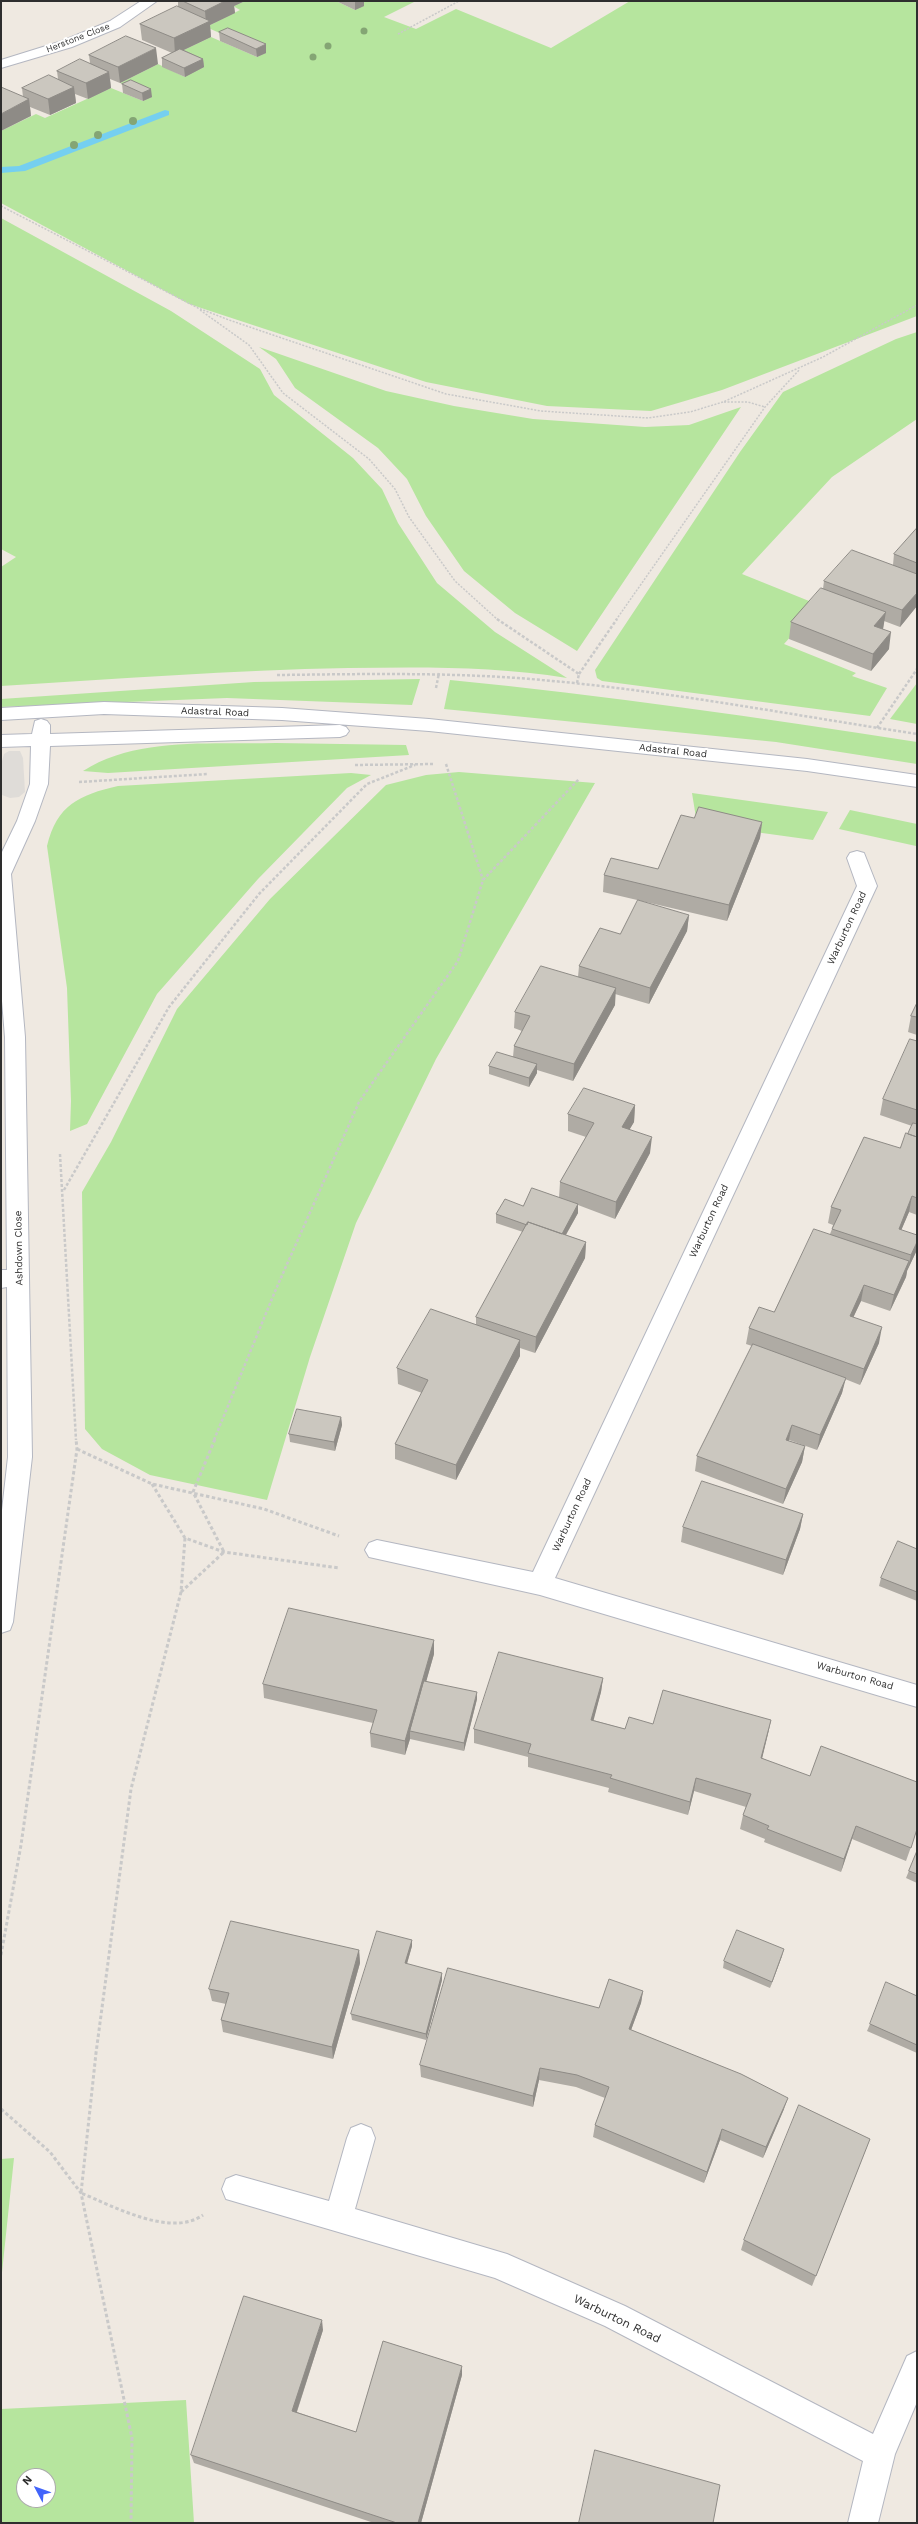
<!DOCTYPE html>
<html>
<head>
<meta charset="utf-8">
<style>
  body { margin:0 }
  #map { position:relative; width:918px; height:2524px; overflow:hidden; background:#efe9e1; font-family:"Work Sans",sans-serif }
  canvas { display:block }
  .frame { position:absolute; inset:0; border:2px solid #2e2e2e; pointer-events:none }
  .north { position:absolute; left:16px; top:2468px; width:40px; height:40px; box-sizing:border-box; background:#fff; border:1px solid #ababab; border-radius:50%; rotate:311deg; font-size:11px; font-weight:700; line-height:16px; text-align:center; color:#2e2e2e }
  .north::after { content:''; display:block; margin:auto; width:14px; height:18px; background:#4264fb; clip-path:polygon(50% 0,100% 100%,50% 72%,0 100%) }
</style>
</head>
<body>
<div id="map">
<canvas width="918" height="2524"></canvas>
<div class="frame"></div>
<div class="north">N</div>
</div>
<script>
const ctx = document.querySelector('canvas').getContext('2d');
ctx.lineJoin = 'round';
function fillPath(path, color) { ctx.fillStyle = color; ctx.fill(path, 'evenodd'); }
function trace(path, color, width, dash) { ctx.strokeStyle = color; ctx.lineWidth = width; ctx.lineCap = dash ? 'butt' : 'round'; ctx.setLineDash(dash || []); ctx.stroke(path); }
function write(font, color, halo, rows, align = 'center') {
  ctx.font = font + ' "Work Sans",sans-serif'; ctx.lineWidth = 4; ctx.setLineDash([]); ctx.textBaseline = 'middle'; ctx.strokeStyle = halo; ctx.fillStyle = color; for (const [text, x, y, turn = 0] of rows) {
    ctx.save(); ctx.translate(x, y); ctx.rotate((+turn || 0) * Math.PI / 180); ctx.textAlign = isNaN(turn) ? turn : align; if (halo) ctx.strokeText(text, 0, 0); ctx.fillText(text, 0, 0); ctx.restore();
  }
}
fillPath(new Path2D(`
  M245,1H336L355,10L363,5L353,1H416L384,17L416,29L456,9L551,48L630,1H917V316L722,390L651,411L547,406L426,382L189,304L1,203V131L36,114L45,118L111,88L143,101L151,97L120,83L158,64L185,77L175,54L211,37L257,57L265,53L206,27L240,10L233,6Z
  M1,218L171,311L260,369L274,395L353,458L382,489L398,523L437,583L495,632L567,678C495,666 421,667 348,668C232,670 117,679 1,686V567L16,557L1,549Z
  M917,332V419L832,477L742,574L819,605L784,644L856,673L852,676L887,688L870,716L602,681L597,678L595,670L740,452L783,392L896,339Z
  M259,347L386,391L454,406L533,419L645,427L689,425L741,407L577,651L515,613L464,571L426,516L407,479L378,448L295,388L276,359Z
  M420,679L412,705L227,698L1,707V699L254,682Z
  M450,680C606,695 761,718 917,742V764L776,742L444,709Z
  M917,683V724L890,719Z
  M276,743L406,745L409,755L108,773L83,771C138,736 213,745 276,743Z
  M459,772L595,783L436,1059L356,1223L310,1357L267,1500L150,1475L102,1449L85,1429L82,1192L111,1142L177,1009L270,899L386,785L426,775Z
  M351,773L371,775L347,788L258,879L157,994L87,1124L70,1131L71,1101L67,988L47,846C57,805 79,795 118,786Z
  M692,793L828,812L813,840L697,824Z
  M850,810L917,824L916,846L839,829Z
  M14,2158L1,2282V2159Z
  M186,2400L194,2523H1V2409ZM24,2476H48V2500H24Z`), '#b6e59e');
fillPath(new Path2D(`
  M9,751H20L23,758L25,792L19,797L10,798L2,795V761L4,754Z`), '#dfdcd8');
fillPath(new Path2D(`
  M165,110L169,111V115L25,171L1,173V167L19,166Z`), '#75cff0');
const minor = new Path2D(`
  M141,1H157L120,27L72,47L1,68V60L62,41L110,21Z
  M104,702L282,708L429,719L807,759L917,775V787L807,771L429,731L282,720L104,714L1,720V708Z
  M41,719L47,721L50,725V734L340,725L346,727L349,731L346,735L340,737L50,746L48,784L35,821L11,874L25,1037L32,1457L13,1622L10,1630L1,1633V1519L8,1457L7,1287L1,1288V1270H7L5,1037L1,989V854L17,821L30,784L31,746L1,747V735L32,734L35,721Z
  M857,851L864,853L877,886L555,1578L917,1685V1707L540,1595L369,1557L365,1550L369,1543L377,1540L533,1572L857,886L847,858L850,853Z
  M361,2124L371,2128L375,2138L355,2209L507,2254L625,2306L873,2434L907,2356L917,2351V2402L895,2454L878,2523H848L863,2461L605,2326L495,2278L226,2199L222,2189L226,2179L236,2175L329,2201L347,2138L351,2128Z`);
trace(minor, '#b4b7c1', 2);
trace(new Path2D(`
  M398,34L459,1
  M1,206L198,308L229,320L446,394L541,411L648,418L690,412L723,402L823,357L917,305
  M200,310L249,345L283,393L369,459L395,489L409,517L455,581L498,620
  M724,402H748L765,407
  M616,620L765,407L800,369`), '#c9c9c9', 1.5, [2, 1.5]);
trace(new Path2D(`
  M497,619L579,674L577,683
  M579,674L617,619
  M277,675C365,674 454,672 542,680C668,691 792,715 917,734
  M436,688L439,673
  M877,728L917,669
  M446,764L483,880
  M355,765L434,764
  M79,782L208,774
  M60,1154L76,1440
  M64,1190L169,1007L259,894L367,784L415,765
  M214,1440L276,1289L359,1102L458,961L483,880L579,779`), '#c9c9c9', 2.5, [3, 2]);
trace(new Path2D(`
  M77,1449L152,1484L264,1509L339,1536
  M152,1484L185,1538L224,1552L339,1568
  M185,1538L181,1592L131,1789L96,2053L81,2193C113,2206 171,2238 203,2215
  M181,1592L224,1552L193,1492L215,1439
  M1,1955L21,1845L77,1449L76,1439
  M1,2109L50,2152L81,2193L132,2438L131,2523`), '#c9c9c9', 3, [3.5, 2.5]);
fillPath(minor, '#fff');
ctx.fillStyle = '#84a574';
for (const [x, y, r] of [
  [364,31,3.5],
  [328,46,3.5],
  [313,57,3.5],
  [133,121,4],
  [98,135,4],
  [74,145,4]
]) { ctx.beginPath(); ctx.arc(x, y, r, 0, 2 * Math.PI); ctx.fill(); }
fillPath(new Path2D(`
  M178,1H245L234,6L235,13L210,25L211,37L184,50L203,59L204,67L185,77L162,67V58L172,53L142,40L140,24L178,7Z
  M336,1H364V6L355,10Z
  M219,32L266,53L257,57L220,41Z
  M89,55L158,64L120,83L110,79L111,88L88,99L75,94L76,103L50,115L30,107L31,116L23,97L22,88L58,79L57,71L90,63Z
  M131,80L152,97L143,101L123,93L122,84Z
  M917,528V606L900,627L884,621L883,629L889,649L871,671L789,639L791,622L823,589L824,581L893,565L894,554Z
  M694,818L762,822L760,838L727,921L603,892L604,875L658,869Z
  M689,915L687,931L649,1004L615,994V1005L573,1081L537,1070V1073L529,1087L489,1074V1066L513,1057L514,1046L522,1031L514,1028L515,1012L578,977L579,966L620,934Z
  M917,1003V1035L908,1032L911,1016Z
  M917,1041V1215L909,1212L901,1230L916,1252L907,1271L906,1277L890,1311L861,1301L853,1317L879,1343L860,1385L845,1379L842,1393L817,1450L789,1440V1441L805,1446L802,1462L783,1504L695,1471L697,1456L752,1346L746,1344L749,1328L774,1312L830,1234L832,1229L833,1225L828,1223L831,1207L900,1148L908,1134L912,1126L880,1115L883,1099Z
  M635,1105L634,1122L629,1130L650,1153L615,1219L578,1205V1213L566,1235L586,1242L585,1258L535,1353L520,1348V1356L456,1480L395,1459V1444L422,1393L398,1384L397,1368L476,1325V1317L523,1232L496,1223V1214L523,1206L559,1198L560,1182L586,1137L568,1131V1114Z
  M341,1417L342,1425L335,1451L290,1442L289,1434Z
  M803,1514L800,1529L783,1575L681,1542L683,1527Z
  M917,1549V1601L879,1586L881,1578Z
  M434,1640V1654L426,1681L477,1699L464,1751L410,1739L405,1755L371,1747L370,1733L373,1723L264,1698L263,1684Z
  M603,1678L601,1692L593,1720L625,1729L653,1724L771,1720L762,1758L917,1830L906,1861L852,1839L841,1872L764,1842L765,1839L740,1829L743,1815L746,1807L694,1791L688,1815L608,1792L609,1788L528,1767V1757L474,1743V1729Z
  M917,1851V1883L906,1878Z
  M412,1940V1946L407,1964L442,1973V1980L426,2040L352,2020L351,2014Z
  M359,1950L360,1963L333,2059L223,2032L221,2020L226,2004L212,2001L209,1989Z
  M782,1956L770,1988L723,1968L724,1961Z
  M643,1991L641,2003L631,2030L784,2109L763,2158L720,2140L704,2183L593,2137L595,2125L605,2098L576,2087L539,2080L533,2107L421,2077L420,2065L599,2008Z
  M917,1996V2053L867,2031L870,2024Z
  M870,2139L812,2286L741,2250L744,2240Z
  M323,2330L297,2412L356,2432L462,2375L421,2523H374L194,2463L191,2455Z`), '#afaba4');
fillPath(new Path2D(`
  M225,1H245L234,6L235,13L210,25L211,37L175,54L174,38L206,23L205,11Z
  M355,1H364V6L355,10Z
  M266,44V53L257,57L256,49Z
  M156,48L158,64L120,83L118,67Z
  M203,59L204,67L185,77L184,68Z
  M109,72L111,88L88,99L86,83Z
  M74,87L76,103L50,115L48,99Z
  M151,89L152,97L143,101L142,93Z
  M29,99L31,116L1,131V114Z
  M917,593V606L900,627L902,610Z
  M886,612L883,629L872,643L874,626Z
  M891,632L889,649L871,671L873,654Z
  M762,822L760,838L727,921L729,905Z
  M689,915L687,931L649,1004L650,988Z
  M616,988L615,1005L573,1081L574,1064Z
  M537,1064V1073L529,1087V1078Z
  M635,1105L634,1122L621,1144L622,1127Z
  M652,1137L650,1153L615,1219L616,1202Z
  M912,1196L909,1212L895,1245L899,1229Z
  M578,1204V1213L560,1245V1237Z
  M586,1242L585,1258L535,1353L536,1337Z
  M917,1242V1248L916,1252L907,1271L911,1255Z
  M909,1261L906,1277L890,1311L894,1295Z
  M864,1285L861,1301L847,1331L850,1316Z
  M882,1327L879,1343L860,1385L864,1369Z
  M520,1340V1356L456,1480V1465Z
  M846,1378L842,1393L817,1450L820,1435Z
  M341,1417L342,1425L335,1451L334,1442Z
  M792,1425L789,1440L783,1455L786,1440Z
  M805,1446L802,1462L783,1504L786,1489Z
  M803,1514L800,1529L783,1575L786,1560Z
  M434,1640V1654L412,1732L410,1731V1739L405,1755V1741Z
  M603,1678L601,1692L590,1734L591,1720Z
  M477,1692V1699L464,1751V1743Z
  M771,1720L768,1734L759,1771L761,1758Z
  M696,1778L694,1791L688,1815L690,1802Z
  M856,1826L852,1839L841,1872L844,1859Z
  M412,1940V1946L405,1970V1963Z
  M784,1949L782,1956L770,1988L772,1982Z
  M359,1950L360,1963L333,2059L332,2047Z
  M442,1973V1980L426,2040V2034Z
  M643,1991L641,2003L627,2041L629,2029Z
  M540,2068L539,2080L533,2107V2096Z
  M788,2098L784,2109L763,2158L766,2147Z
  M722,2129L720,2140L704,2183L707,2172Z
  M322,2320L323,2330L294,2420L292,2411Z
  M462,2366V2375L421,2523H418Z`), '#8e8b86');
const building = new Path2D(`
  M183,1H225L205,11Z
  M177,6L210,21L174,38L140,24Z
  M228,28L266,44L256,49L219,32Z
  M126,36L156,48L118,67L89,55Z
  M180,49L203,59L184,68L162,58Z
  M80,59L109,72L86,83L57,71Z
  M49,75L74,87L48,99L22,88Z
  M131,80L151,89L142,93L122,84Z
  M1,87L29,99L1,114Z
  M917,528V563L894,554Z
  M852,550L917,574V593L902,610L824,581Z
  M821,588L886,612L874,626L891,632L873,654L791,622Z
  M699,807L762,822L729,905L604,875L611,858L658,869L681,815L694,818Z
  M638,900L689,915L650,988L579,966L600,928L620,934Z
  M541,966L616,988L574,1064L514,1046L530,1016L515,1012Z
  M917,1003V1017L911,1016Z
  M910,1039L917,1041V1110L883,1099Z
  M497,1052L537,1064L529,1078L489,1066Z
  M584,1088L635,1105L622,1127L652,1137L616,1202L560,1182L594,1123L568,1114Z
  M913,1123L917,1124V1137L908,1134Z
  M906,1133L917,1137V1198L912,1196L899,1229L917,1235V1242L911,1255L832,1229L841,1210L831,1207L864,1137L900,1148Z
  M532,1188L578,1204L562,1234L528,1222L527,1225L496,1214L505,1199L523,1206Z
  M528,1222L586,1242L536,1337L476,1317Z
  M814,1229L909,1261L894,1295L864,1285L850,1316L882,1327L864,1369L749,1328L759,1307L774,1312Z
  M431,1309L520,1340L456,1465L395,1444L428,1380L397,1368Z
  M753,1344L846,1378L820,1435L792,1425L786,1440L805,1446L786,1489L697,1456Z
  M297,1409L341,1417L334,1442L289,1434Z
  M702,1481L803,1514L786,1560L683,1527Z
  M898,1541L917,1549V1592L881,1578Z
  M289,1608L434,1640L405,1741L370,1733L377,1710L263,1684Z
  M499,1652L603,1678L591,1720L625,1729L629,1717L653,1724L663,1690L771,1720L761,1758L810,1776L821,1746L917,1782V1829L911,1848L856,1826L844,1859L767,1829L769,1826L743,1815L751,1794L696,1778L690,1802L610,1778L612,1775L528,1753L531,1744L474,1729Z
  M424,1681L477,1692L464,1743L410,1731Z
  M917,1851V1874L909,1871Z
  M231,1921L359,1950L332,2047L221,2020L229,1993L209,1989Z
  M737,1930L784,1949L772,1982L724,1961Z
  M377,1931L412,1940L405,1963L442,1973L426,2034L351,2014Z
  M448,1968L599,2008L609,1979L643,1991L629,2029L741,2074L788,2098L766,2147L722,2129L707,2172L595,2125L609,2087L577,2075L540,2068L533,2096L420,2065Z
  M886,1982L917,1996V2045L870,2024Z
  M799,2105L870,2139L816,2276L744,2240Z
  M244,2296L322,2320L292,2411L356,2432L383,2341L462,2366L418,2523H397L191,2455Z
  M595,2450L720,2485L713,2523H579Z`);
fillPath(building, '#cbc7bf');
trace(building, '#8e8b86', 1);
write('9px', '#2e2e2e', '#fff', [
  ["Herstone Close",78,38,-21]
]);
write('10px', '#2e2e2e', '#fff', [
  ["Adastral Road",215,712,2],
  ["Adastral Road",673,751,6],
  ["Warburton Road",847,928,-65],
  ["Warburton Road",709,1221,-65],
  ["Ashdown Close",19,1248,-91],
  ["Warburton Road",572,1515,-65],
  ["Warburton Road",855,1676,16]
]);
write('12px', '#2e2e2e', '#fff', [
  ["Warburton Road",617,2319,26]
]);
</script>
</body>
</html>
